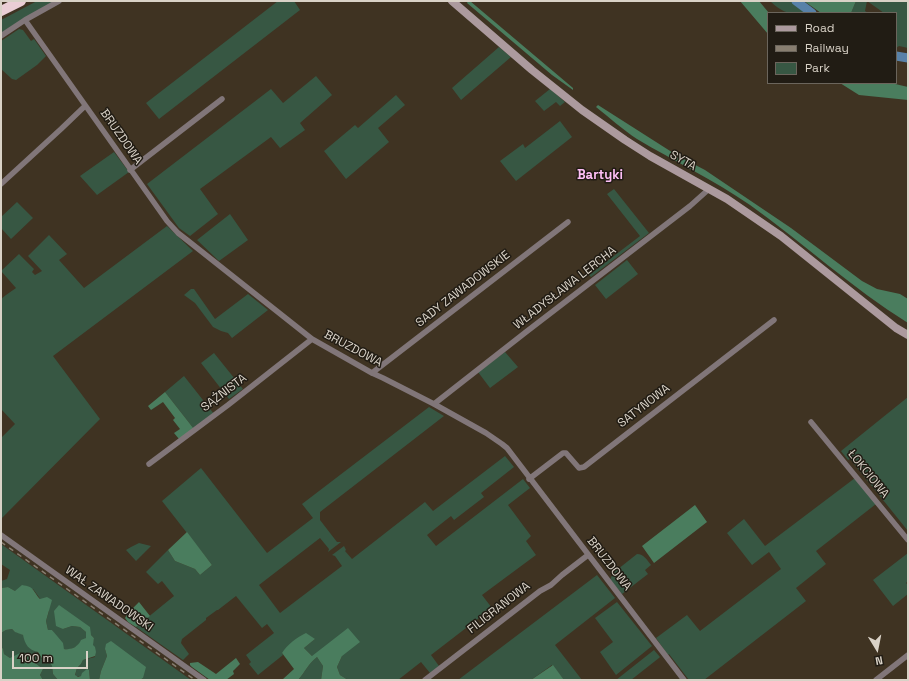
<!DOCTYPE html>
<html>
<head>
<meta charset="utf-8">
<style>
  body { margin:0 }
  #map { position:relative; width:909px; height:681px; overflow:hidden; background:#3f3322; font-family:"Space Grotesk",sans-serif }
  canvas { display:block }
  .frame { position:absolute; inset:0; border:2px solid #d9d2c7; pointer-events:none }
  .legend { position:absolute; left:767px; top:12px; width:130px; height:72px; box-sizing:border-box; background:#211c14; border:1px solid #6b655c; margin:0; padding:5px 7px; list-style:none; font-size:12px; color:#d9d2c7 }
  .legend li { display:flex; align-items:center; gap:8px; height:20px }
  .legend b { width:20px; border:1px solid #6b655c }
  .north { position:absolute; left:857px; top:629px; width:40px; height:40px; -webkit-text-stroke:3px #211c14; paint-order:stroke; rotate:170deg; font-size:11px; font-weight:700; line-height:16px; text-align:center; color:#d9d2c7 }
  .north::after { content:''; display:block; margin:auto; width:14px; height:18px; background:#d9d2c7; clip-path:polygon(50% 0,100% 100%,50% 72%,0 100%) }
  .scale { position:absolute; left:12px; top:651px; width:76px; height:18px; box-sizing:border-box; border:2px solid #d9d2c7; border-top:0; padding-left:5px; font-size:12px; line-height:14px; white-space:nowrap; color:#d9d2c7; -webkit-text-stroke:3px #211c14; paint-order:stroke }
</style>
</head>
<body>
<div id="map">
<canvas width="909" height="681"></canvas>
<div class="frame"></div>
<ul class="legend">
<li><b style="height:5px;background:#ac9a9e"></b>Road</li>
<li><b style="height:5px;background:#887e70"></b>Railway</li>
<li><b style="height:11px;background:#375743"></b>Park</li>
</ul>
<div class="north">N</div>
<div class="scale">100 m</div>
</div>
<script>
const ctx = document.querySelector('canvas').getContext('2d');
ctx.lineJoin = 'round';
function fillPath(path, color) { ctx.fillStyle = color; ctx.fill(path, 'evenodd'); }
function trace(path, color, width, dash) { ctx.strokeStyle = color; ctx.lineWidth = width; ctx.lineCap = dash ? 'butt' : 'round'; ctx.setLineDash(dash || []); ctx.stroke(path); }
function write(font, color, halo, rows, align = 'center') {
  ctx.font = font + ' "Space Grotesk",sans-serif'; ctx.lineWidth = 3; ctx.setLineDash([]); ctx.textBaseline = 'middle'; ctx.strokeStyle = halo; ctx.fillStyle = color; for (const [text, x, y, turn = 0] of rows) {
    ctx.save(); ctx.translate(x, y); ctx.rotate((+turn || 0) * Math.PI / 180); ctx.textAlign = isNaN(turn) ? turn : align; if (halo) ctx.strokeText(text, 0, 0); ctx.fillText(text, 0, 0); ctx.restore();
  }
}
fillPath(new Path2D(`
  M37,1H55L1,34V20Z
  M278,1H294L300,10L159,119L146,103Z
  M770,1H792L808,13C789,13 785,15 770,1Z
  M856,1H908V48L899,46L896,48V13H884L867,1L865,11L868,13H851Z
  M19,29L23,30L31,41L34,39L46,56L37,65L16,80L12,79L1,69V41Z
  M499,47L511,57L461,100L452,88Z
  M316,76L332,95L300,123L305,130L280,148L271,137L200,189L218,214L190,236L179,228L147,184L271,89L283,103Z
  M550,89L565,102L560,106L556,102L544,111L535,101Z
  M396,95L405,105L378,128L389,142L346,179L324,151L355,125L358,128Z
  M560,121L572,137L516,181L500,161L523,144L525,148Z
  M114,152L129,172L97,195L80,176Z
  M614,189L649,233L591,277L589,275L640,236L607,194Z
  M17,202L33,218L11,239L1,228V217Z
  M230,214L248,240L219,261L197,240Z
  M167,226L193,251L53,356L100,419L1,519V438L15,424L1,409V299L6,295L16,288L1,271L19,254L34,269L32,272L35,275L42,271L28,256L49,235L67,254L59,260L84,288Z
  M627,260L638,274L606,299L595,285Z
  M191,289H194L215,319L248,294L268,310L232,338L228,333L221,331L213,327L195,303L184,295Z
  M505,352L518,367L490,388L478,372Z
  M214,353L243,389L229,399L201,363Z
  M184,376L214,414L194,429L165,392Z
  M908,397V531L850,459L848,460L841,451Z
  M429,407L444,416L320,512V520L337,542H341L328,552L329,549L320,538L259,585L280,613L342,566L335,556L332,555L344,546L346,550L345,551L352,559L425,502L433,511L505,456L514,467L481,493L484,497L454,520L451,516L427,535L436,546L523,479L530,488L508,505L531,536L526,541L536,555L482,595L492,608L431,655L439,666L430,673L421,662L398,680H348L340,675L337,667L342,656H312L304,648L315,639L282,653L283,655L258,675L249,664L251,662L246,655L274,633L267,624L262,628L236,596L218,610H217L206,618V620L182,639L181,643L189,654L183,660L136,627L174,596L162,581L158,584L146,572L168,550L175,561L195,569L200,575L212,565L162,501L201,468L267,553L313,518L302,504Z
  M855,478L876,504L816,551L826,564L796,588L806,601L704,680H689L669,654L668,655L656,638L687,615L700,631L781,569L769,552L752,565L727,533L744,519L765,546Z
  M139,543L151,546L136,561L126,550L131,547Z
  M1,544L191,680H140L143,678L105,649L107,656L101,671L99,680H90L89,670C84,674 81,678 75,676L77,668L81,664L83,660L95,657L92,645L94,638L65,610L59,606L63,629L72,626L80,627L86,632V638C80,644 73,651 64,649L52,630H48L46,621L49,611L33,589L15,591L8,587L1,588V581L7,579L10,570L1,564Z
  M908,553V581L906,583L908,585V594L893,606L873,580Z
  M637,554C644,554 647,560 651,565L645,570L648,574L622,594L610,580L613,573Z
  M597,575L615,598L555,645L582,680H564L552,665L531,680H458Z
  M617,602L652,646L616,675L600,652L613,642L595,618Z
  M12,629C15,633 19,632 23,635C28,639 39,655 43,660L48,659L52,666L53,674L58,680H43L40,675L43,669L34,662L29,656L10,658L4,654L3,648L1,649V633L6,630Z
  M654,650L660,657L659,658L631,680H616Z
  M317,657L323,666L321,680H298C305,672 309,663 317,657Z`), '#375743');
fillPath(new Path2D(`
  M468,1H470L573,88V90L552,75L467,3Z
  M740,1H759L769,13H768V34Z
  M804,1H856L851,13H821Z
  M840,83H891L908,87V100L859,95Z
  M598,105L678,156L705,170L791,228L862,281L877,289L900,294L908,299V323C852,288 803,243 750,205C714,180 674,161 637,139C623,130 609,117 596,107Z
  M165,392L194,429L179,439L174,433L180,429L173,420L175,418L163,402L151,410L148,406Z
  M695,505L707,522L654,563L642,546Z
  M187,532L212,565L200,575L195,569L175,561L168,550Z
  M22,585C35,587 32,590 40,599L47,597L52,600L46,621L48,630H52L63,643L64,649C71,650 78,647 81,640L86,638V632L80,627L72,626L63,629L56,626L54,611L59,605L90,627L91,635L94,638L93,645L95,647L96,652L95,656L83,660L81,664L77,668L75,675L78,677L81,676L82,673L87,669L89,670L90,680H58L53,674L52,666L48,660H43L38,652C28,650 25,644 23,635L15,632L12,629L6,630L1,633V588L8,587L15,591Z
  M139,602L150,616L136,627L128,622L125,618L128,613Z
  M348,628L360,642L342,656L337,667L340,675L348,680H321L323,666L317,657C309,663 305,672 298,680H285L283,679L294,669L282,653C287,645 297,637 306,633L315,639L304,648L312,656Z
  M111,641L146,667L143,678L140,680H99L101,671L107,656L105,649L106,644Z
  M3,648L4,654L10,658L20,653L29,656L34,662L43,669L40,675L43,680H1V649Z
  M236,658L240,664L233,671L234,674L226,680H210L192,667L190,665V663L198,662L216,674Z
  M553,665L564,680H531Z`), '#4a7d5e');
trace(new Path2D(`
  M796,1L812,13
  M896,56L908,58`), '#5881a8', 9);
trace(new Path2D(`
  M25,20L167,221L178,233L187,240L312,339L372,373L383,378L434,404L486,433L502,444L507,448L684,680
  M1,36L25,20L59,1
  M130,170L222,99
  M1,184L61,129L85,106
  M372,373L568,222
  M434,404L526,332L690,206L709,189
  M811,422L908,540
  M149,464L228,405L312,339
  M529,479L563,453H566L579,468L584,467L774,320
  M1,535L204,680
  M425,680L540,591L551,585L562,575L588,555
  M876,680L908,655`), '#817679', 5.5);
trace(new Path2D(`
  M452,1L532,70L582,110L625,140L650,156L727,199L746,212L781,236L896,328L908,335`), '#ac9a9e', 8);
trace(new Path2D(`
  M1,11L21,1`), '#eaced5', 10);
trace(new Path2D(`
  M1,542L195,680`), '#887e70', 1.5, [5, 5]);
write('12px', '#d9d2c7', '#211c14', [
  ["BRUZDOWA",121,137,55],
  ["SYTA",683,161,29],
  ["WŁADYSŁAWA LERCHA",565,288,-38],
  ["SADY ZAWADOWSKIE",463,289,-38],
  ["BRUZDOWA",353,349,28],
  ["SĄŻNISTA",224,393,-37],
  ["SATYNOWA",644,406,-38],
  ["ŁOKCIOWA",868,474,51],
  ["BRUZDOWA",609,564,52],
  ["WAŁ ZAWADOWSKI",109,599,35],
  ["FILIGRANOWA",499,608,-38]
]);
write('bold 13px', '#febff6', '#211c14', [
  ["Bartyki",600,175]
]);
</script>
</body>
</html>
